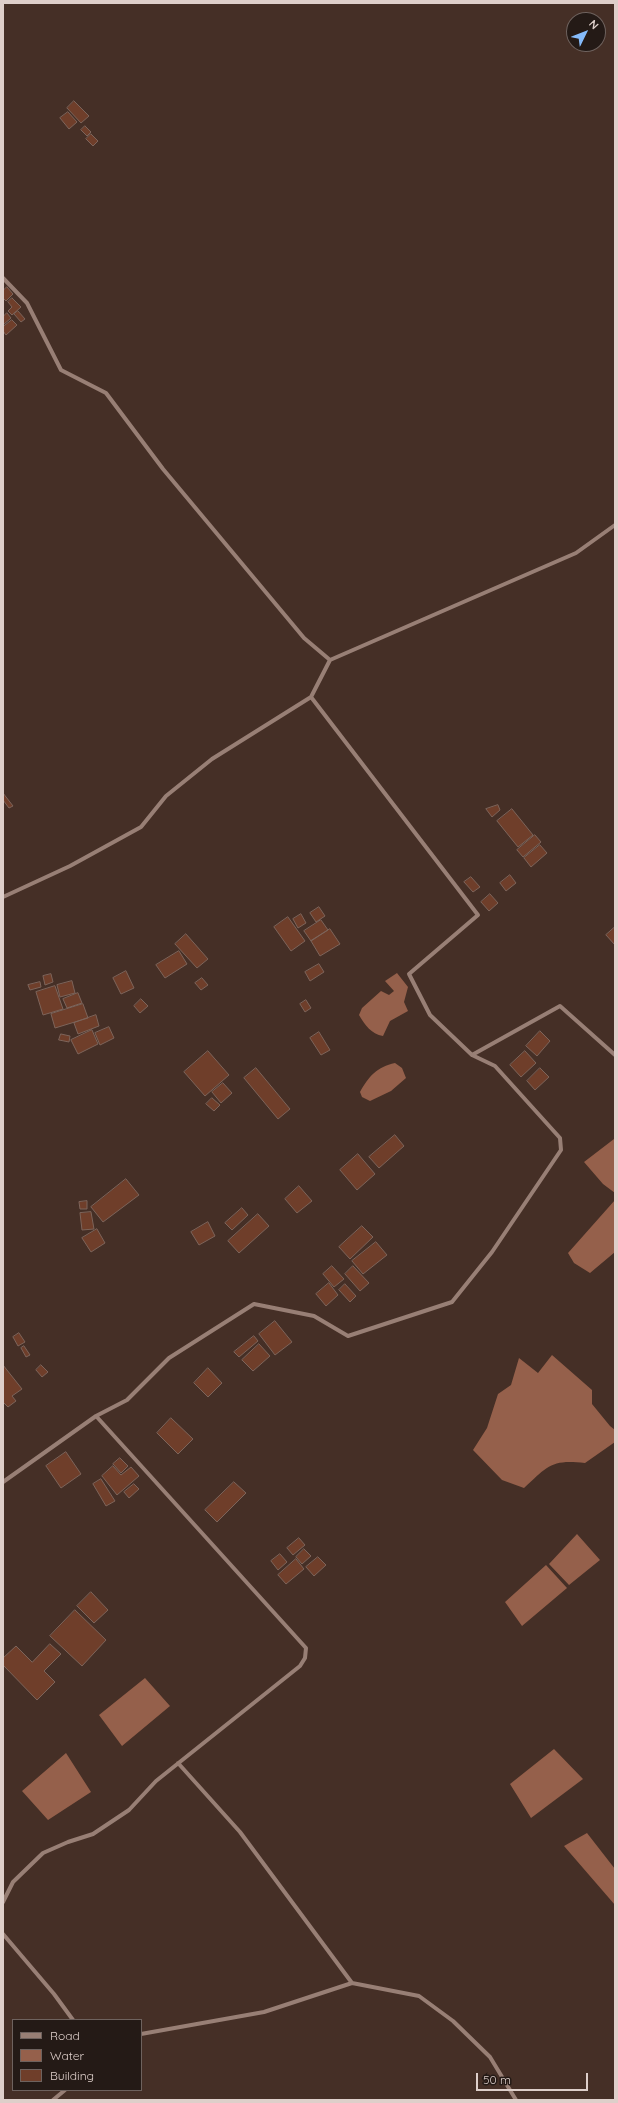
<!DOCTYPE html>
<html>
<head>
<meta charset="utf-8">
<style>
  body { margin:0 }
  #map { position:relative; width:618px; height:2103px; overflow:hidden; background:#452f26; font-family:Quicksand,sans-serif }
  canvas { display:block }
  .frame { position:absolute; inset:0; border:4px solid #decfca; pointer-events:none }
  .legend { position:absolute; left:12px; top:2019px; width:130px; height:72px; box-sizing:border-box; background:#241a16; border:1px solid #6e625e; margin:0; padding:5px 7px; list-style:none; font-size:12px; color:#decfca }
  .legend li { display:flex; align-items:center; gap:8px; height:20px }
  .legend b { width:20px; border:1px solid #6e625e }
  .north { position:absolute; left:566px; top:12px; width:40px; height:40px; box-sizing:border-box; background:#241a16; border:1px solid #6e625e; border-radius:50%; rotate:47deg; font-size:11px; font-weight:700; line-height:16px; text-align:center; color:#decfca }
  .north::after { content:''; display:block; margin:auto; width:14px; height:18px; background:#85bbfb; clip-path:polygon(50% 0,100% 100%,50% 72%,0 100%) }
  .scale { position:absolute; left:476px; top:2073px; width:112px; height:18px; box-sizing:border-box; border:2px solid #decfca; border-top:0; padding-left:5px; font-size:12px; line-height:14px; white-space:nowrap; color:#decfca; -webkit-text-stroke:3px #241a16; paint-order:stroke }
</style>
</head>
<body>
<div id="map">
<canvas width="618" height="2103"></canvas>
<div class="frame"></div>
<ul class="legend">
<li><b style="height:5px;background:#987f75"></b>Road</li>
<li><b style="height:11px;background:#95604b"></b>Water</li>
<li><b style="height:11px;background:#6f3e2a"></b>Building</li>
</ul>
<div class="north">N</div>
<div class="scale">50 m</div>
</div>
<script>
const ctx = document.querySelector('canvas').getContext('2d');
ctx.lineJoin = 'round';
function fillPath(path, color) { ctx.fillStyle = color; ctx.fill(path, 'evenodd'); }
function trace(path, color, width, dash) { ctx.strokeStyle = color; ctx.lineWidth = width; ctx.lineCap = dash ? 'butt' : 'round'; ctx.setLineDash(dash || []); ctx.stroke(path); }
fillPath(new Path2D(`
  M397,973L408,987L404,1002L408,1011L390,1021L383,1036C371,1034 365,1025 359,1015L362,1008L381,991L389,995L394,991L385,981Z
  M395,1063L402,1068L406,1078L391,1091L370,1101L362,1097L360,1092C369,1076 377,1067 395,1063Z
  M615,1120V1193L603,1184L584,1162L614,1139Z
  M615,1200V1252L590,1273L574,1263L568,1253Z
  M552,1355L592,1390V1404L610,1426L615,1430V1442L585,1463C551,1459 548,1466 524,1488L502,1480L473,1450L487,1428L498,1394L511,1385L519,1358L538,1373Z
  M577,1534L600,1560L569,1585L549,1564Z
  M546,1565L567,1588L522,1626L505,1602Z
  M145,1678L170,1706L122,1746L99,1715Z
  M554,1749L583,1779L531,1818L510,1784Z
  M66,1753L91,1792L48,1820L22,1791Z
  M587,1833L615,1869V1905L564,1846Z`), '#95604b');
const building = new Path2D(`
  M74,101L89,116L81,123L67,108Z
  M68,112L77,122L69,129L60,118Z
  M85,126L91,132L87,136L81,130Z
  M91,134L98,141L93,146L86,139Z
  M7,287L13,294L6,301L3,298V291Z
  M12,298L21,307L12,315L8,311L12,307L8,302Z
  M18,311L25,319L21,322L14,314Z
  M7,313L11,318L3,325V317Z
  M12,320L17,325L6,335L3,331V327Z
  M3,793L13,806L9,808L3,800Z
  M498,805L500,810L492,817L486,809Z
  M512,809L533,835L518,847L497,821Z
  M535,835L541,842L523,857L517,850Z
  M540,845L547,853L531,867L524,858Z
  M510,875L516,883L506,891L500,883Z
  M471,877L480,887L473,892L464,882Z
  M490,894L498,903L489,911L481,902Z
  M319,907L325,916L316,922L310,913Z
  M301,914L306,923L298,928L293,919Z
  M288,917L305,941L291,951L274,927Z
  M321,920L328,930L311,941L304,931Z
  M615,927V945L606,935Z
  M330,929L340,944L320,956L311,941Z
  M186,934L208,959L197,968L175,944Z
  M179,951L187,964L165,978L156,965Z
  M319,964L324,972L310,981L305,972Z
  M126,971L134,988L121,994L113,978Z
  M51,974L53,982L45,985L43,976Z
  M202,978L208,985L201,990L195,983Z
  M72,981L75,993L60,997L57,985Z
  M40,982L41,987L30,990L28,985Z
  M55,986L63,1009L43,1015L36,992Z
  M78,993L82,1003L67,1008L63,999Z
  M141,999L148,1006L140,1013L134,1006Z
  M306,1000L311,1008L305,1012L300,1004Z
  M83,1004L88,1018L55,1028L51,1014Z
  M96,1015L99,1026L78,1034L74,1023Z
  M109,1027L114,1038L100,1045L95,1033Z
  M92,1030L98,1044L78,1054L71,1040Z
  M540,1031L550,1041L537,1056L526,1046Z
  M319,1032L330,1050L321,1055L310,1038Z
  M61,1034L70,1036L69,1042L59,1040Z
  M208,1051L229,1075L205,1096L184,1072Z
  M525,1051L536,1063L521,1077L510,1065Z
  M256,1068L290,1109L278,1119L244,1078Z
  M540,1068L549,1077L535,1090L527,1081Z
  M223,1083L232,1093L221,1103L212,1092Z
  M212,1098L220,1105L214,1111L206,1104Z
  M395,1135L404,1146L379,1168L369,1157Z
  M358,1154L375,1174L357,1190L340,1170Z
  M126,1179L139,1195L103,1222L91,1207Z
  M299,1186L312,1201L297,1213L285,1199Z
  M87,1201V1209H80L79,1202Z
  M242,1208L248,1215L232,1230L225,1223Z
  M91,1212L94,1229L82,1230L80,1213Z
  M258,1214L269,1226L239,1253L228,1241Z
  M208,1222L215,1236L199,1245L191,1232Z
  M362,1226L373,1237L350,1259L339,1247Z
  M97,1229L105,1243L91,1252L82,1238Z
  M376,1242L387,1255L363,1274L352,1261Z
  M332,1266L344,1279L334,1287L323,1274Z
  M353,1266L369,1283L360,1291L345,1274Z
  M329,1283L338,1295L326,1306L316,1294Z
  M345,1284L356,1296L350,1302L339,1290Z
  M275,1321L292,1342L275,1355L259,1334Z
  M19,1333L25,1342L18,1346L13,1337Z
  M254,1336L258,1341L239,1357L234,1352Z
  M259,1344L270,1356L253,1371L242,1360Z
  M24,1346L30,1355L26,1357L21,1348Z
  M3,1365L22,1389L12,1396L16,1401L8,1407L3,1402Z
  M41,1365L48,1372L42,1377L36,1370Z
  M208,1368L222,1383L208,1397L194,1383Z
  M171,1418L193,1439L178,1454L157,1433Z
  M66,1452L81,1474L61,1488L46,1466Z
  M120,1458L128,1466L121,1473L113,1464Z
  M113,1466L121,1475L131,1467L139,1476L117,1495L102,1476Z
  M101,1479L115,1501L106,1506L93,1484Z
  M234,1482L246,1493L217,1522L205,1510Z
  M134,1484L139,1489L129,1498L124,1492Z
  M299,1538L305,1545L293,1555L287,1548Z
  M304,1549L311,1556L302,1564L296,1557Z
  M280,1554L287,1562L278,1570L271,1561Z
  M318,1557L326,1565L314,1576L306,1567Z
  M296,1559L304,1569L286,1584L278,1575Z
  M91,1592L108,1610L94,1623L77,1606Z
  M75,1610L106,1640L82,1666L50,1636Z
  M50,1644L61,1654L44,1671L55,1682L37,1700L3,1665V1658L16,1646L32,1662Z`);
fillPath(building, '#6f3e2a');
trace(building, '#7d645a', 1);
trace(new Path2D(`
  M3,278L27,303L61,370L106,393L163,469L304,638L330,660L311,697L478,915L409,974L430,1015L472,1055L560,1006L615,1055
  M330,660L576,553L615,525
  M3,897L70,866L141,827L166,796L212,759L311,697
  M96,1416L127,1400L169,1358L254,1304L314,1316L348,1336L452,1302L492,1252L561,1150L560,1138L495,1066L472,1055
  M3,1482L96,1416L306,1648L305,1658L300,1666L156,1781L129,1810L93,1834L68,1842L43,1853L13,1882L3,1902
  M178,1763L240,1832L352,1983L419,1996L453,2021L490,2057L516,2100
  M3,1934L54,1994L73,2020
  M141,2034L264,2012L352,1983
  M53,2100L65,2090`), '#987f75', 4);
</script>
</body>
</html>
